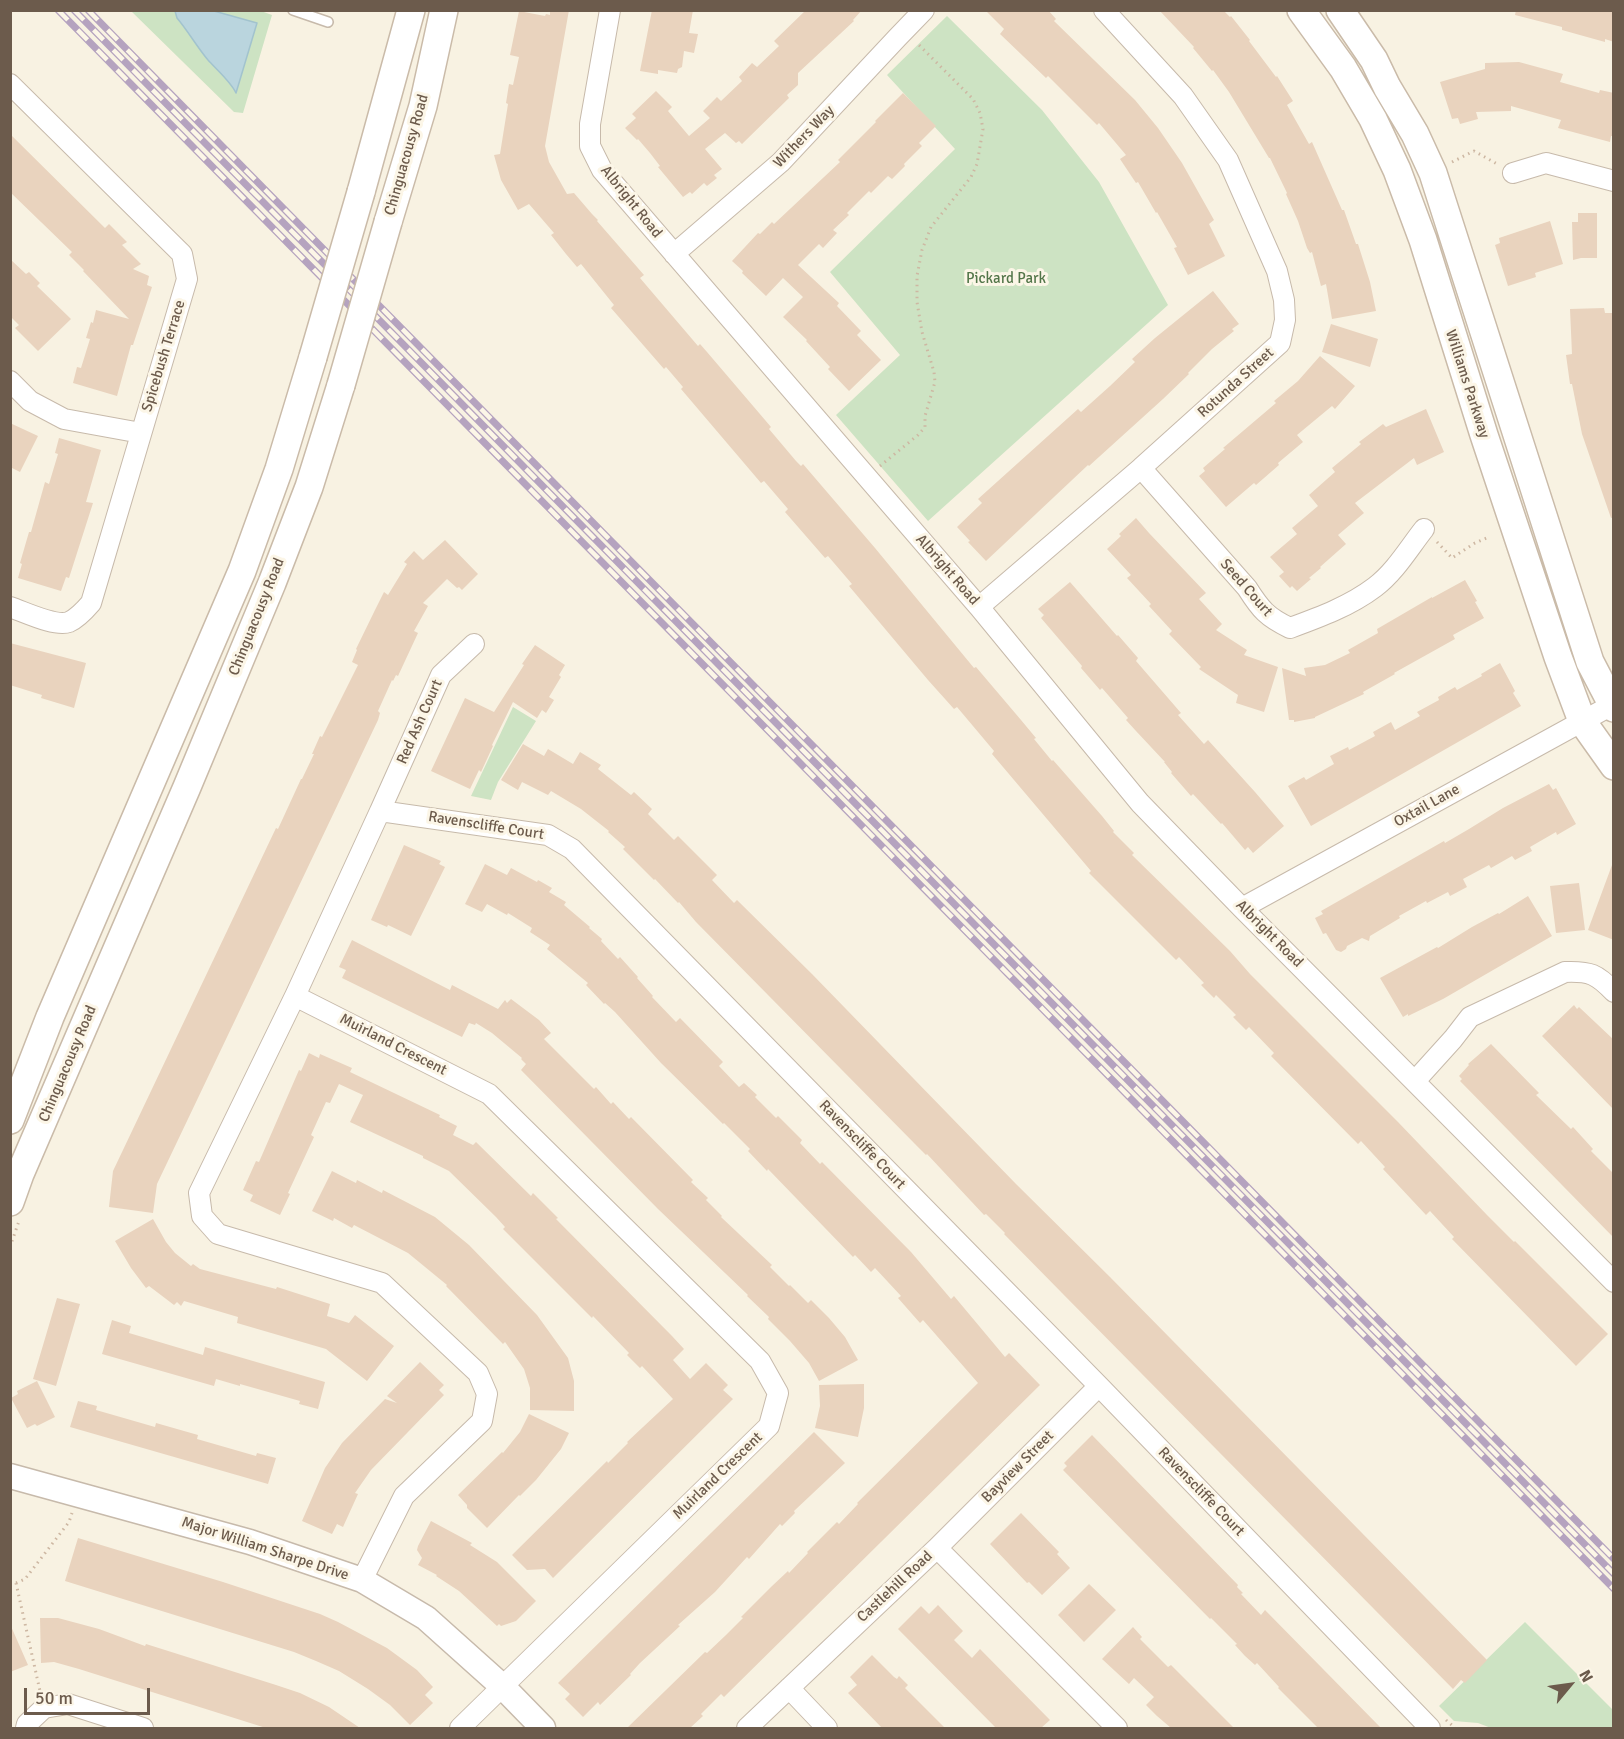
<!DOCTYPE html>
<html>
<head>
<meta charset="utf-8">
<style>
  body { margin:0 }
  #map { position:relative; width:1624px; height:1739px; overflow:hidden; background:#f8f2e2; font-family:Signika,sans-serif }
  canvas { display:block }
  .frame { position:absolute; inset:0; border:12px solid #6c5b4c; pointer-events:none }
  .north { position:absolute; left:1540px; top:1655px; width:60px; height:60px; -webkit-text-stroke:4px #fcf6e7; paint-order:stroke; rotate:61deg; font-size:16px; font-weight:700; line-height:24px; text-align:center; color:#6c5b4c }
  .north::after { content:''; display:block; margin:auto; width:21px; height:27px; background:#6c5b4c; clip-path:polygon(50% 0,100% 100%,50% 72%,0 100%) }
  .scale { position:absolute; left:24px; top:1688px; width:126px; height:27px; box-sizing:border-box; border:3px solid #6c5b4c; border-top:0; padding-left:8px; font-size:18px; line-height:21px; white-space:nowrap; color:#6c5b4c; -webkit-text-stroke:4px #fcf6e7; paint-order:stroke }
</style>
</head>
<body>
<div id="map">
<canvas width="1624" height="1739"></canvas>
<div class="frame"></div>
<div class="north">N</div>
<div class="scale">50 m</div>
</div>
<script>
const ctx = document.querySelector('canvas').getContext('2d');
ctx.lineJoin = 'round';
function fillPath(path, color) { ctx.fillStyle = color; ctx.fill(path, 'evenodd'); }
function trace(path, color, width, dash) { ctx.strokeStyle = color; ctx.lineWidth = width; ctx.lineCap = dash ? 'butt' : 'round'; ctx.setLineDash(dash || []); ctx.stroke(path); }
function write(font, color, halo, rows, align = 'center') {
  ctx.font = font + ' Signika,sans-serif'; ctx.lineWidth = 6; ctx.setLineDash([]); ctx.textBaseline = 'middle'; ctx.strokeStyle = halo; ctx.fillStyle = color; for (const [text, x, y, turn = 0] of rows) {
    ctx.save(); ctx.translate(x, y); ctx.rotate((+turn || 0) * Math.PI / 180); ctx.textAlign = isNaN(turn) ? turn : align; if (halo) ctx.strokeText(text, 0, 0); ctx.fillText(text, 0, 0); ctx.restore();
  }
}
fillPath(new Path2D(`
  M131,11H196L200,48L207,58L242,72L256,23L214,11H261L272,15L243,113L234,112Z
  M947,16L1042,110L1099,182L1168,305L928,521L836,415L900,355L830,272L955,149L887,75Z
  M513,707L536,721L498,782L491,800L471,796Z
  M1525,1622L1612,1709L1613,1728H1491L1478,1723L1454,1721L1439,1706Z`), '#cde3c3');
const water = new Path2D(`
  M175,11H214L257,23L236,93C231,82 216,69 208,60C197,47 188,31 177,18Z`);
fillPath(water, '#bad5de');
trace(water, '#a2c3ce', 1.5);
fillPath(new Path2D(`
  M550,10H569L545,146L549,162L567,194L574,193L592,214L598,220L597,221L644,275L640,278L698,346L700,344L707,352L771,427L769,429L796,461L801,466L803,464L875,548L974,668L976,667L1021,720L1036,738L1034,739L1052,761L1053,760L1102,816L1114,831L1113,832L1134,853L1132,855L1230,951L1250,974L1398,1122L1487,1215L1514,1242L1515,1241L1608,1334L1576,1366L1452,1239L1454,1237L1430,1211L1426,1215L1383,1169L1385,1167L1361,1141L1358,1144L1271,1056L1274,1053L1249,1027L1246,1030L1233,1017L1236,1015L1216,995L1214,998L1201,985L1204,983L1179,957L1176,960L1089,873L1091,871L992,754L994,751L957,707L954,709L928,680L849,586L852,584L828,556L825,558L785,512L788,509L764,481L761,483L681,389L683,387L666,367L664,369L611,308L614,305L581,264L577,267L566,254L551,235L554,233L529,204L518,210L501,180L494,155L500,154L508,104L506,103L509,84L513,85L519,57L510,55L519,11L545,16L546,14L550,15Z
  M652,10H693L689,33L698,34L694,53L684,51L682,67L678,69L677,73L658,70V74L640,71Z
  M806,10H862L853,20L854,21L798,73V85L787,95L789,98L742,144L739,141L736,143L725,133L705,149L722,169L714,175L717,178L707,186L704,183L692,194L690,192L683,197L658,167L660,166L650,153L638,139L637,140L625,128L636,118L632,114L656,91L672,107L668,111L689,136L710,118L703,111L717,97L721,101L742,81L739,77L752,63L757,67L779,46L774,41Z
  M985,10H1048L1056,19L1054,21L1135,100L1158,128L1182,163L1214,220L1209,224L1225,256L1188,275L1174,248L1177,247L1157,212L1156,213L1138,182L1136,183L1120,159L1126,155L1099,123L1097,125L1048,76L1046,78L1000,34L1004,29Z
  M1159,10H1223L1230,17L1231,16L1250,40L1249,41L1276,77L1277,76L1293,101L1287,105L1309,144L1312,142L1342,210H1344L1356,244H1358L1370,282L1376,311L1332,319L1326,284L1321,286L1312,252L1310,253L1307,248L1298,221L1286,194L1287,193L1270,158H1269L1229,92L1213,70L1212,71L1193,48L1194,47Z
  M1516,10H1614V42L1605,39V42L1587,37L1562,30V27L1515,15Z
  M1519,62L1563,74L1560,82L1599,93L1600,90L1614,93V136H1611L1610,142L1558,128L1561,120L1511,106V111L1476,112L1478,119L1460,124L1458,118L1452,119L1440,82L1485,69V63Z
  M903,93L936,126L919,143L922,146L904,164L905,166L892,179L888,176L871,193L869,191L847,213L849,215L833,230L837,233L823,248L819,244L798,265L839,303L837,306L861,331L857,335L881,360L849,391L828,369L830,367L806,341L807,340L783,317L803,297L783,278L766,296L742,273L743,271L732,261L758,233L760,234L772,222L774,224L840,162L838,160L876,122L875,121Z
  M10,134L105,228L109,224L127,242L122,245L141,264L133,269L149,276L147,285L152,287L133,345H131L117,396L73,383L77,367L81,368L90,339L86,338L91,322L93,323L96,310L129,319L83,271L84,270L69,255L72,252L10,192Z
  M1578,213H1597V258H1581L1573,260L1572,222H1578Z
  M1550,221L1563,264L1535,273L1536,277L1508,286L1495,245L1500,243L1499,238Z
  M10,259L26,274L29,272L40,283L37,286L71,319L38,351L15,328L19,325L10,316Z
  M1213,291L1239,324L1232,329L1234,331L1212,349L1188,373L1189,374L1163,399L1089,466L1088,465L986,561L968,542L970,541L957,527L982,503L978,499L1078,409L1081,412L1110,386L1135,362L1132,359L1155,338Z
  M1604,308L1605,313H1614V517L1611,518L1582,434L1572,384H1570L1566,355L1572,354L1570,309Z
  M1331,324L1378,339L1370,367L1322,352Z
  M1320,356L1355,386L1335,409L1332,406L1297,435L1303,442L1278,463L1279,465L1256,485L1254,483L1226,507L1199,476L1205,471L1203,468L1225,449L1223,448L1276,403L1274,401L1298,381Z
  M1426,409L1444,452L1417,465L1414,458L1355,503L1364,513L1338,535L1346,544L1320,567L1321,568L1309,578L1311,579L1297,591L1292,586L1290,588L1279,576L1284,572L1270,557L1297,534L1292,528L1318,506L1309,495L1335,472L1332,468L1361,444L1359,442L1383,424L1386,427Z
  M10,423L38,436L20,472L10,467Z
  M59,438L101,450L86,502L93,503L69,578L66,577L61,591L18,578L22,564L20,563L29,532H31L45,482L49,484L58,454L55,453Z
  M1136,518L1149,533L1206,593L1199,599L1222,624L1216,630L1247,650L1244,655L1278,667L1264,712L1236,703L1238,695L1199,669L1201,667L1169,634L1172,631L1149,606L1151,604L1127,578L1131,575L1107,549L1121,536L1119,534Z
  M445,540L478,574L462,590L459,587L457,588L447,579L423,603L428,606L414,631L418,633L398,676L396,675L393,681L392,680L378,711L380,713L378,720L157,1184L153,1213L109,1207L113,1171L266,849L276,828L278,829L301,779H302L314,754H312L320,736L322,737L358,665L352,662L357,650L356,649L375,610L384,592L388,595L407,564L404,562L414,551L423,560Z
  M1465,580L1477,601L1475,602L1484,618L1453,635L1455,639L1394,673L1395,674L1363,692L1364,694L1315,717V718L1294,722V720H1289L1282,668L1306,676L1304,668L1325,665L1350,653L1348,650L1378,633L1377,629L1432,597V598Z
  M1070,582L1117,636L1118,635L1138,658L1136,661L1181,713L1178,715L1204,744L1208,740L1255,792L1284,826L1253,853L1248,847L1245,850L1222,823L1221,824L1193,794L1191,796L1171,773L1172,772L1164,762H1165L1136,731L1126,720L1128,718L1102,688L1100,690L1081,668L1082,666L1041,618L1044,615L1038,609Z
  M10,643L86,663L74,708L41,698L42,695L10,685Z
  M535,645L565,665L559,675L561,677L549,697L554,700L546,713L542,710L537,718L513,702L492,745L493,746L481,772L479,770L470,789L431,771L465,698L494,712L524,665L522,664Z
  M1500,663L1515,691L1513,693L1521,706L1311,826L1288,786L1304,777L1306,780L1334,764L1330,756L1348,747L1349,750L1375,736L1373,732L1391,722L1395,730L1420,716L1417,712L1439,700L1438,697L1455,687L1457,690L1482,676L1481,674Z
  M523,744L544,756L548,749L573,764L580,752L601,765L598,769L631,795L634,792L652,809L648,814L674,840L678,836L717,875L712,880L734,903L737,900L812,974L1016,1184L1110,1277L1487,1660L1465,1683L1461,1680L1453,1689L1062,1293L1004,1234L1005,1233L986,1214L984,1215L927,1154L926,1155L915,1144L696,922L679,902L678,903L655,879L654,880L623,849L625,847L608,832L609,831L581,809L551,791L548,795L522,782L518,790L501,780Z
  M1549,784L1553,790L1556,788L1576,824L1557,835L1556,832L1530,847L1532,851L1515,860L1512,856L1491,868L1489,865L1463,879L1467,887L1450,896L1448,892L1427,903L1426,901L1399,916L1400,918L1370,936L1369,941L1362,938L1347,946L1346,949L1341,952L1336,950L1326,933L1323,934L1315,918L1323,914L1321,911L1444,841L1445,843L1469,829L1503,808Z
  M404,845L441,861L439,864L445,867L411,936L388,925L387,927L371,920Z
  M485,864L507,875L511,868L537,882L538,880L552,888L549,892L566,902L564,905L590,927L589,928L602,939L601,941L618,959L620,957L638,977L637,978L653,996L652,997L676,1022L680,1018L723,1062L719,1066L739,1087L744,1083L757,1095L755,1097L776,1118L778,1116L802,1140L800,1143L820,1164L822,1162L911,1252L951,1299L954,1296L1005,1357L1009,1353L1040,1385L724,1697L721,1694L701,1714L703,1716L690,1728H627L705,1652L707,1653L726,1635L743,1618L741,1617L771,1587L788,1571L789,1573L808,1553L807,1552L837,1522L839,1524L858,1504L857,1503L978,1383L923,1320L920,1323L898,1298L901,1296L875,1268L871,1272L855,1255L853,1257L768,1169L767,1171L748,1151L750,1149L724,1123L723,1124L661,1063L615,1012L605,1003L604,1004L586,985L588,983L547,949L550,945L530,932L532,928L508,913L507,915L487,904L482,912L465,904Z
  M1612,865H1614V940L1588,930Z
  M1579,883L1585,930L1556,933L1550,886Z
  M1528,896L1552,936L1443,999L1408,1016V1014L1403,1017L1380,978L1437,947L1438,948L1472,927L1498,913L1499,914Z
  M352,940L450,990L452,985L498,1009L505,1000L507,1003L511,999L539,1020L551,1033L544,1039L594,1089L596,1087L611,1104L613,1102L629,1119L631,1117L693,1180L691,1182L708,1198L706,1200L722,1216L721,1217L772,1265L770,1267L789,1286L790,1285L808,1303L811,1300L829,1318L845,1337L858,1360L819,1381L809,1363L790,1341L768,1319L769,1317L747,1296L748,1295L658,1209L521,1070L526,1064L521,1059L522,1058L492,1033L476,1023L475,1025L469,1023L462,1037L342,978L346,970L339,967Z
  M1574,1005L1577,1009L1579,1007L1614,1040V1110L1542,1036Z
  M1491,1044L1539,1093L1536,1095L1571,1129L1573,1127L1593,1149L1591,1151L1614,1174V1238L1460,1081L1462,1079L1459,1076L1469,1065L1468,1064Z
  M309,1053L319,1058L320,1054L352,1068L350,1072L440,1115L439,1117L457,1126L453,1135L473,1145L476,1142L531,1196L533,1193L558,1218L556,1219L672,1336L684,1349L673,1360L690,1379L706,1363L728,1385L723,1390L733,1399L553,1578L545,1569L527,1570L512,1555L607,1461L608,1463L628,1443L627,1442L673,1399L642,1366L640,1368L627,1355L629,1353L593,1316L592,1318L503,1229L505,1227L496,1217L449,1171L423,1158V1156L350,1122L363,1095L339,1084L330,1103L326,1102L311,1135L314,1137L288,1193L290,1194L280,1215L250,1201L253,1195L243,1190L256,1161L259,1162L299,1070L301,1071Z
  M332,1171L356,1183L357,1180L382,1193L383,1190L435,1217L469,1245L537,1315L568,1358L574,1381V1411L530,1410V1388L524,1369L505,1342L503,1344L446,1286L447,1285L408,1253L354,1225L352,1228L334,1218L333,1221L312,1211Z
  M153,1219L166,1242L175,1253L191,1266L193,1264L200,1269L276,1289L277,1287L330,1304L327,1316L349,1323L355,1315L394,1346L367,1381L326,1349L237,1323L238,1317L184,1301L181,1306L177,1302L174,1305L149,1286L146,1288L131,1268L115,1241Z
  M57,1298L80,1304L56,1386L33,1379Z
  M112,1320L131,1326L129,1333L203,1355L205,1347L325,1382L318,1409L299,1404L300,1401L240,1384V1386L216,1379L214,1386L102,1354Z
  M420,1362L444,1385L439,1390L444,1395L371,1470L355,1493L358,1494L343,1527L337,1524L332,1534L302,1521L325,1468L342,1443L385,1399L397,1403L387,1396Z
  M37,1381L55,1417L37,1426L35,1424L27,1428L11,1398L18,1394L17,1391Z
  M864,1384V1408L858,1437L815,1428L820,1406L819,1385Z
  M78,1401L97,1406L96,1410L155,1427L156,1423L198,1435L197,1439L256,1456L257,1453L276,1458L268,1484L70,1427Z
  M529,1414L569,1433L561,1449L536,1480L520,1496L519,1495L487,1528L467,1508V1505L458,1495L502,1452L503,1453L520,1432Z
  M814,1432L845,1463L794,1511L795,1513L782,1526L780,1524L749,1559L747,1557L715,1592L678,1625L680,1626L640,1663L630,1674L631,1675L600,1705L598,1702L583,1717L565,1699L570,1694L558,1683Z
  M1092,1435L1238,1585L1237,1587L1243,1593L1241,1594L1261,1615L1265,1610L1381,1728H1318L1278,1688L1279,1687L1257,1663L1255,1665L1245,1656L1235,1645L1237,1644L1211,1618L1210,1619L1063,1470L1067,1466L1064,1463Z
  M1021,1513L1059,1552L1057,1554L1070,1568L1042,1595L1029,1582L1027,1583L990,1544Z
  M431,1521L472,1543L470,1545L497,1562L536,1601L516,1621L501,1626L499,1624L497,1626L459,1591L436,1576L437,1575L418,1565L422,1558L417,1550L418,1546Z
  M78,1538L223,1582L320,1614L338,1622L387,1648L417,1670L433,1687L425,1695L433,1703L410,1725L390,1705L368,1689L339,1671L316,1661L294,1652L65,1581Z
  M1089,1584L1116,1610L1084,1642L1058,1615Z
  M938,1605L963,1631L954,1640L972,1658L980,1649L1050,1720L1041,1728H996L898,1629L921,1606L929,1614Z
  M40,1618H58L99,1629L145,1646L146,1644L276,1685L300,1693L329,1707L360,1728H266L79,1669L54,1662L41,1663Z
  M10,1624L28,1665L10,1672Z
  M1133,1627L1142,1637L1140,1639L1168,1667L1171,1665L1234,1728H1171L1157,1716L1146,1705L1154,1697L1134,1678L1129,1684L1102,1659Z
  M872,1655L894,1677L897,1679L899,1676L908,1685L905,1688L945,1728H882L848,1693L857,1685L850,1677Z`), '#e9d3be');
const service = new Path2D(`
  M293,10L328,22`);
const minor = new Path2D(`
  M610,10L590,124V146L602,170L979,607L1140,803L1242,908L1614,1282
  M10,84L182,254L187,279L91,603C85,610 78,618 69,622C55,627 25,612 10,607
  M1513,173L1546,163L1614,181
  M674,254L781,162L897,38L924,10
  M10,381L30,401L64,419L141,433
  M1141,468L1247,588C1261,610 1267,617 1290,628C1320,617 1350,606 1375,587C1395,572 1409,548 1424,529
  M979,607L1141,468L1280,343L1285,320L1284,300L1277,271L1228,160L1183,96L1104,10
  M380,811L441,675L474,644
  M1242,908L1612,705
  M295,996L380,811L548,835L572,849L1099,1386L1430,1728
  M1415,1081L1453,1039L1470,1017L1565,972C1590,971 1597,974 1614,992
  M937,1548L1099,1386
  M362,1580L404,1496L482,1421L487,1394L478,1373L382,1283L218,1234L202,1216L199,1193L295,996L489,1094L760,1361L778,1393L769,1426L460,1728
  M789,1688L827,1728
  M26,1728L27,1724L44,1708L68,1704L143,1728
  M747,1728L937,1548L1117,1728`);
const tertiary = new Path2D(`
  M10,1476L250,1542L362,1580L426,1618L503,1687L543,1728`);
const secondary = new Path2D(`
  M1301,10L1343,68L1373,119L1397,170L1423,240L1484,435L1558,657L1582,721L1614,766
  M1340,10L1374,60L1387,87L1415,134L1433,173L1590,662L1614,708
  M361,192L411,10
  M388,222L423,106L444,10
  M10,1120L50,1017L242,571L279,469L313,357
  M10,1202L20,1174L187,787L272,583L309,487L341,385`);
trace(service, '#c7baab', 12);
trace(minor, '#c7baab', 22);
trace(tertiary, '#c7baab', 27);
trace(secondary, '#cabba9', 30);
trace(new Path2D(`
  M1452,162L1474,151L1499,165
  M880,466L918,435L925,427V416L935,382L934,372L922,332L917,302V276L922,250L931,227L971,177L977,164L983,129L980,113L973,99L916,42
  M1437,542L1452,558L1475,543L1489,537
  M10,1247L19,1221
  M10,1583H16L25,1579L69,1522L72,1513
  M16,1583L40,1691
  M1446,1720L1455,1728`), '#cdb7a2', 3, [1.5, 4.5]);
trace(service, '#fff', 9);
trace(minor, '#fff', 20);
trace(tertiary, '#fff', 24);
trace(secondary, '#fff', 27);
const rail = new Path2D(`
  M58,10L1614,1589
  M74,10L1614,1574
  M88,10L1614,1559`);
trace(rail, '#b5a3bf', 7);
trace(rail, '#fcf6e7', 4.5, [14]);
const secondaryBridge = new Path2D(`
  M313,357L361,192
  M341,385L388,222`);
trace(secondaryBridge, '#cabba9', 30, []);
trace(secondaryBridge, '#fff', 27);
write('15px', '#6c5b4c', '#fcf6e7', [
  ["Withers Way",804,137,-46],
  ["Chinguacousy Road",407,155,-74],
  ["Albright Road",631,202,51],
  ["Spicebush Terrace",164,356,-73],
  ["Rotunda Street",1236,383,-42],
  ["Williams Parkway",1467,384,72],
  ["Albright Road",947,570,49],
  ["Seed Court",1246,588,49],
  ["Chinguacousy Road",257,617,-68],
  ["Red Ash Court",420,722,-66],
  ["Oxtail Lane",1427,806,-29],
  ["Ravenscliffe Court",486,826,9],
  ["Albright Road",1269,934,45],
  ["Muirland Crescent",393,1045,27],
  ["Chinguacousy Road",68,1064,-67],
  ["Ravenscliffe Court",862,1145,46],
  ["Bayview Street",1018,1467,-45],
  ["Muirland Crescent",718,1476,-44],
  ["Ravenscliffe Court",1201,1492,46],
  ["Major William Sharpe Drive",265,1549,18],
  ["Castlehill Road",895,1587,-43]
]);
write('15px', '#537649', '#fcf6e7', [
  ["Pickard Park",1006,279]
]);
</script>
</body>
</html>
